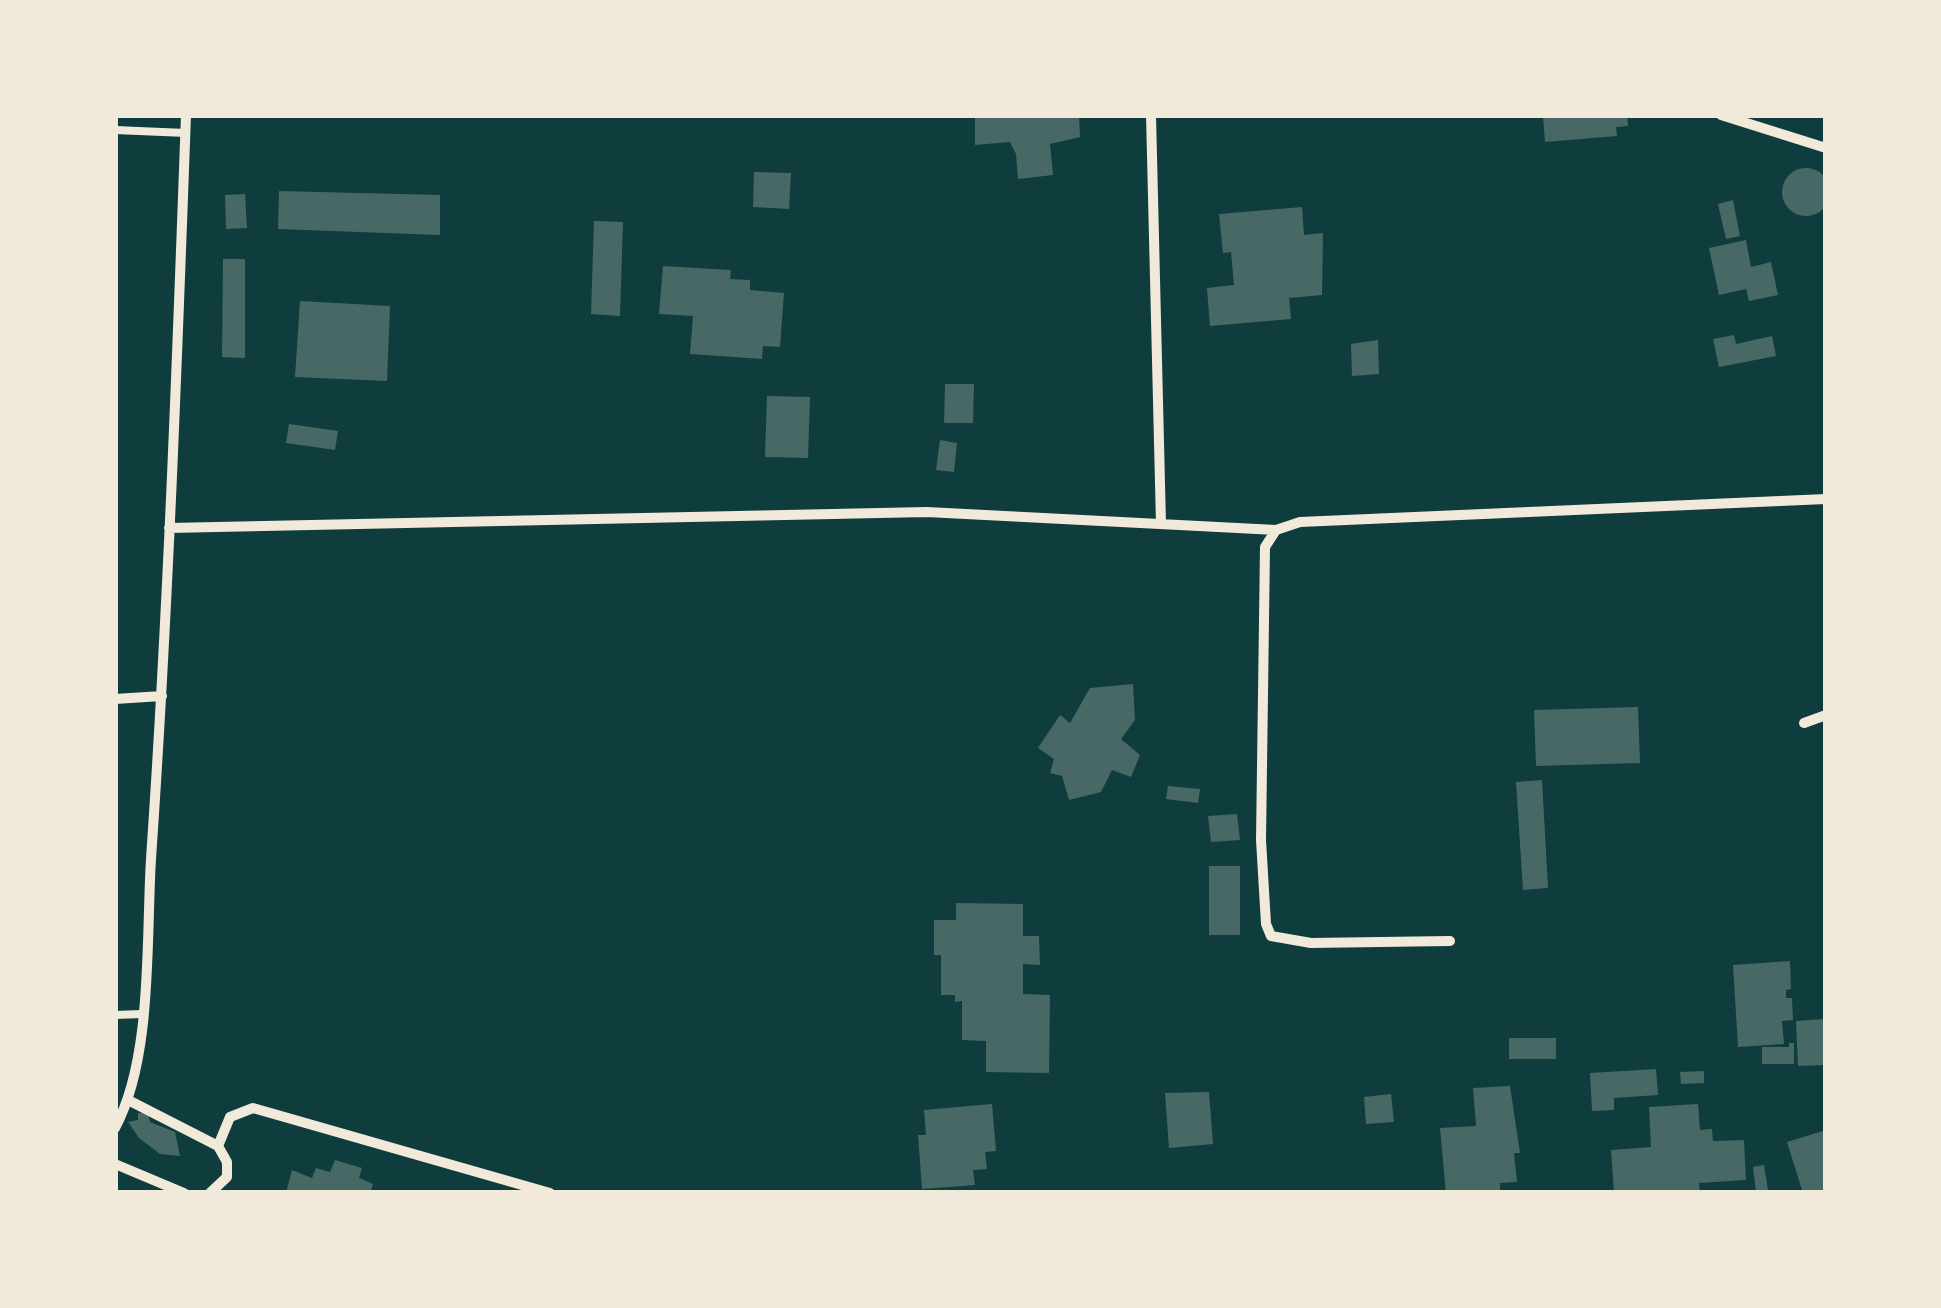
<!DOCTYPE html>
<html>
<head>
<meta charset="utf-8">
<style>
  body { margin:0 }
  #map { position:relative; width:1941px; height:1308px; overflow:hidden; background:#0f3d3e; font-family:"Open Sans",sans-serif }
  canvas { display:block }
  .frame { position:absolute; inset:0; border:118px solid #f1e9da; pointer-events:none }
</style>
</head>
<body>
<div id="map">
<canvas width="1941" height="1308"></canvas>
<div class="frame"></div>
</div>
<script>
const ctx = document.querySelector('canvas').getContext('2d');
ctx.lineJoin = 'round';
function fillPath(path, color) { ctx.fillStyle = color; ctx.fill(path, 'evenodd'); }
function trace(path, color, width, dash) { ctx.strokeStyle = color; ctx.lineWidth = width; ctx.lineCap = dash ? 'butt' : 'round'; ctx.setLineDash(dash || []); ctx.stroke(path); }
fillPath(new Path2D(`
  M975,115H1079L1080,137L1050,144L1053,175L1018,179L1016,154L1010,142L975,145Z
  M1543,115H1627L1628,126L1616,127L1617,136L1545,142Z
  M1782 192a24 24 0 1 1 48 0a24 24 0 1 1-48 0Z
  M754,172L791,173L789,209L753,207Z
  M279,191L440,195V235L278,229Z
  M245,194L247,228L226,229L225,195Z
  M1733,200L1740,236L1726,239L1718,204Z
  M1302,207L1304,235L1323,233L1322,295L1289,298L1291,319L1210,326L1207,288L1234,285L1231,252L1223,253L1219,214Z
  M594,221L623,222L620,316L591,314Z
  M1746,240L1751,267L1771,262L1778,295L1749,301L1746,289L1719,295L1709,248Z
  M223,259H245V358L222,357Z
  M663,266L731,270L730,279L750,280V290L784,293L780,347L763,346L762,359L690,354L693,316L659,314Z
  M300,301L390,306L387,381L295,377Z
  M1734,335L1736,344L1772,336L1776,356L1719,367L1713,339Z
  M1378,340L1379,374L1352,376L1351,344Z
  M945,384H974L973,423H944Z
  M767,396L810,397L808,458L765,457Z
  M289,424L338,431L335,450L286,443Z
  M940,440L957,443L954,472L936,470Z
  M1133,684L1135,720L1121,739L1140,755L1131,777L1112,770L1101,792L1069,800L1062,776L1050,773L1054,759L1038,748L1060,715L1070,723L1090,688Z
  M1638,707L1640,763L1536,766L1534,710Z
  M1542,780L1548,888L1523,890L1516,782Z
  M1168,786L1200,789L1198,803L1166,799Z
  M1237,814L1240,840L1211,842L1208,816Z
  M1209,866H1240V935H1209Z
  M956,903L1023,904V936H1039L1040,965L1023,964V994L1050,995L1049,1073L986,1072V1041L962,1040V1001L955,1002V995H941V955H934V920H956Z
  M1790,961L1791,989L1786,990V998H1792L1793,1020L1782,1021L1784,1044L1738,1047L1733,965Z
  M1823,1019L1825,1065L1798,1066L1796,1021Z
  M1509,1038H1556V1059H1509Z
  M1789,1043H1794V1064H1762V1047H1789Z
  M1656,1069L1658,1095L1614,1098V1110L1592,1111L1590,1073Z
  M1704,1071V1083L1681,1084L1680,1072Z
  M1510,1086L1520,1153H1514L1517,1182L1500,1183V1193H1446L1440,1128L1476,1126L1473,1088Z
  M1209,1092L1213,1144L1169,1148L1165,1093Z
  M1391,1094L1394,1122L1366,1124L1364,1097Z
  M992,1104L996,1151L985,1152L987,1169L973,1170L975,1185L922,1189L918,1135H926L924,1110Z
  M1698,1104L1700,1130L1712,1129L1713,1141L1744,1140L1746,1180L1699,1183L1700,1193H1614L1611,1150L1651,1147L1649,1107Z
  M138,1113H148L150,1122L175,1132L180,1156L160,1154L139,1138L128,1122L138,1120Z
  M1826,1130V1193H1803L1787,1142Z
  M335,1160L362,1168L359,1178L373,1184L370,1193H286L292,1170L312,1178L316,1168L330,1172Z
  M1764,1165L1768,1190L1756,1192L1753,1167Z`), '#486865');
trace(new Path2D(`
  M115,130L186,133
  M115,1015L142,1014`), '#f1e9da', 8);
trace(new Path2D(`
  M1151,115L1161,524
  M1721,115L1826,148
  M169,528L927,512L1276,530
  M115,699L162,696
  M1804,723L1826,715
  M1450,941L1311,943L1271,936L1266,924L1261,840L1265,547L1276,530L1300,522L1826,499
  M130,1101L218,1146L227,1162V1177L210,1193
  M115,1128C153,1058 146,939 151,859C168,611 177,363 186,115
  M218,1146L230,1117L253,1108L550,1193
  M115,1164L184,1193`), '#f1e9da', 10);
</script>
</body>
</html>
